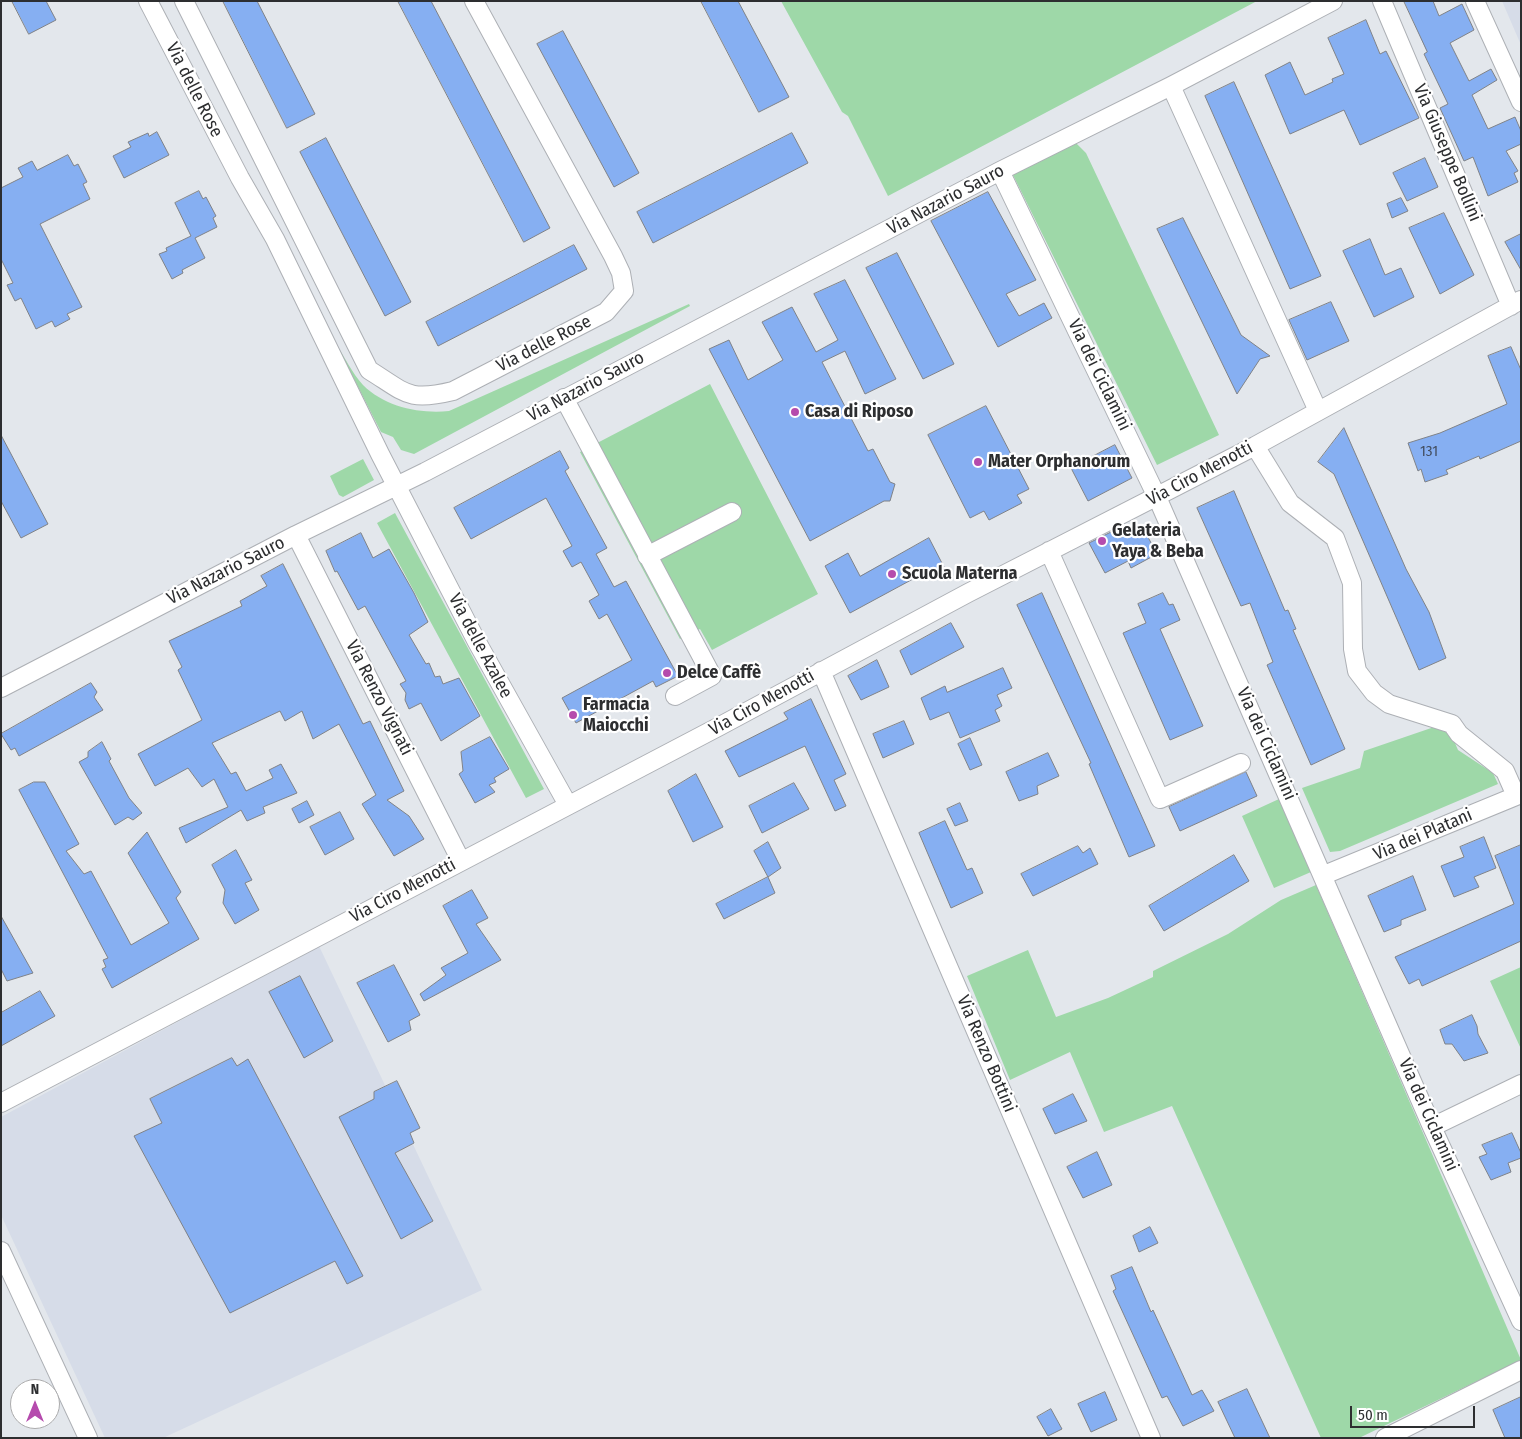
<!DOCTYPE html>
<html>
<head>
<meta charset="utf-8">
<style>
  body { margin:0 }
  #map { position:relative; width:1522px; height:1439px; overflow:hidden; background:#e3e7ec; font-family:"Fira Sans Condensed",sans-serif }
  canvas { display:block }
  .frame { position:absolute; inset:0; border:2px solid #2d2e30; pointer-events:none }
  .north { position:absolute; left:10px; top:1379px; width:50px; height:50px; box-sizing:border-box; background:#fff; border:1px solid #ababac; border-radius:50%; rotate:0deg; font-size:14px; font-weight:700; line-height:20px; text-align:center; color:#2d2e30 }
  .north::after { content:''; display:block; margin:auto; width:18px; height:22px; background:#b54bad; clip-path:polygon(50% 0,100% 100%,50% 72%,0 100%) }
  .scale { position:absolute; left:1350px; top:1406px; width:125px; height:22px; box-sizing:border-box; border:2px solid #2d2e30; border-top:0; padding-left:6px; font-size:15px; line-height:18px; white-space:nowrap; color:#2d2e30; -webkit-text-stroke:4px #fff; paint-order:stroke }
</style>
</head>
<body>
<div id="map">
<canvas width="1522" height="1439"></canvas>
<div class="frame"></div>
<div class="north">N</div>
<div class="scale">50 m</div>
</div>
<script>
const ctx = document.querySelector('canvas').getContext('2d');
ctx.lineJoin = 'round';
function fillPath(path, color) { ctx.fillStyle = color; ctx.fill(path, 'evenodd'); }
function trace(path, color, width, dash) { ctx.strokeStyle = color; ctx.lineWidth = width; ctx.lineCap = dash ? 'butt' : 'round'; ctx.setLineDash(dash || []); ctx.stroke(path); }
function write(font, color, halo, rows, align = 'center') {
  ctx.font = font + ' "Fira Sans Condensed",sans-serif'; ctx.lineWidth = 4.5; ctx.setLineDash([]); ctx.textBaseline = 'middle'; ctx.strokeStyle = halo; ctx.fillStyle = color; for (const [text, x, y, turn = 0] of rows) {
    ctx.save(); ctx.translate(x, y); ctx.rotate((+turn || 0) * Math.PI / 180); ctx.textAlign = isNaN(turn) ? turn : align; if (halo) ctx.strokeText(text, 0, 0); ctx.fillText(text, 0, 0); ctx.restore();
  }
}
fillPath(new Path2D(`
  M1502,1H1521V45Z
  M319,946L482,1290L163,1438H105L1,1215V1117Z`), '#d6dce8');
fillPath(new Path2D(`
  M781,1H1257L888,196L848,116L842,112Z
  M1072,139L1086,153L1219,435L1157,465L1010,169Z
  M689,304L690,306L414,454L401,450L393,437L381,432L335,342C344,356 352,373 363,385C385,407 420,414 449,411Z
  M710,384L818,594L712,650L700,629L680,639L580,452Z
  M363,459L374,480L343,497L339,495L330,476Z
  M395,513L544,789L526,798L377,523Z
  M1440,725L1452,736L1458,750L1493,773L1498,784L1340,851L1330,852L1302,788L1360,768L1364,751Z
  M1279,799L1311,872L1274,888L1242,816Z
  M1316,885L1521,1360L1359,1438H1321L1172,1106L1104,1132L1070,1052L1010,1080L967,976L1028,950L1056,1017L1108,998L1153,977V971L1228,934L1281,900Z
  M1521,967V1049L1490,981Z`), '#9ed8a8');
const building = new Path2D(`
  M12,1H46L56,20L29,34Z
  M223,1H257L315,114L287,128Z
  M398,1H431L550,228L524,242Z
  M701,1H738L789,97L759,112Z
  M1404,1H1433L1439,16L1462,4L1474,30L1450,43L1469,81L1491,69L1497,80L1472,95L1488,129L1515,117L1521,131V144L1506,151L1518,171L1514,173L1518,182L1488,196L1473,157L1464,161L1440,108L1448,104L1424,54L1427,52Z
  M1366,20L1380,54L1386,51L1419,118L1360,145L1344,110L1290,134L1265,75L1290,62L1305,95L1333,82L1332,79L1344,74L1328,38Z
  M563,31L639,173L614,187L537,44Z
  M1234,82L1321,276L1290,289L1205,96Z
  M157,132L169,155L124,178L113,156L131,147L128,142L148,133L149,136Z
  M792,133L808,163L653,243L637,212Z
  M326,138L411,302L385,316L300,152Z
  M68,155L74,166L78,164L87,182L83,184L90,199L40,224L82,307L67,314L70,319L55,327L52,321L36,329L21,298L15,301L7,285L13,283L1,259V188L23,177L18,168L32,161L37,170Z
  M1425,158L1438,187L1407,201L1393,173Z
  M199,191L203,199L206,197L216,216L213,218L217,227L195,238L205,258L182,270L183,273L172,279L159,254L167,251L166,248L191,236L175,203Z
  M988,192L1036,280L1006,294L1019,316L1044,303L1052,318L998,347L931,221Z
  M1401,198L1408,211L1392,218L1387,204Z
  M1444,213L1474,275L1440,294L1409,228Z
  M1183,218L1241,335L1270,356L1260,359L1237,394L1157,229Z
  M1521,234V270L1505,242Z
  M1370,239L1385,275L1401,268L1414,297L1374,317L1343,251Z
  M574,245L587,269L438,346L426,322Z
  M897,253L954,364L923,379L866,268Z
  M845,280L896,379L865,394L845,351L822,362L868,451L873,449L890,482L895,484L890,501H884L810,541L709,349L729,340L748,380L783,360L762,322L792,307L816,352L838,340L814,294Z
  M1331,302L1349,341L1307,360L1289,320Z
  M1511,347L1521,370V441L1480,459L1479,456L1446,470L1448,474L1425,482L1421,469L1418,471L1408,443L1440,433L1507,404L1488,356Z
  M986,406L1029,489L1017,495L1022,503L989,520L984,511L970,518L928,435Z
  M1344,428L1406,569L1429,612L1446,658L1419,670L1334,474L1318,462Z
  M1,435L48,524L21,538L1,501Z
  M1115,445L1132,478L1088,501L1071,468Z
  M560,451L569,468L565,471L607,548L596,554L614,587L626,581L678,676L656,687L653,681L576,723L562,698L632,660L607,614L599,619L589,601L599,595L581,562L572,567L563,551L572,546L546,498L471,539L454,508Z
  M1234,491L1285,611L1288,610L1296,629L1293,630L1345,749L1311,765L1267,665L1273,662L1250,603L1241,606L1197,508Z
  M1142,526L1157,554L1131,568L1128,561L1105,573L1089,543L1117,529L1121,537Z
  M361,533L373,558L389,549L414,593L428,622L409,635L426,664L429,663L435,677L440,676L443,684L459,678L480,716L441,741L421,703L409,709L405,700L406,693L400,684L406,681L365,606L358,610L337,571L335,572L326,551Z
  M929,538L944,567L926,577L924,573L850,613L825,566L848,553L860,576Z
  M283,564L363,724L370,721L404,791L387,800L409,816L424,839L394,856L362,804L376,795L339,724L313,739L302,711L285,721L280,711L212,743L231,774L236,772L246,791L273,778L269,770L281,764L297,793L263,807L265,813L247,821L241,810L186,843L179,828L228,807L214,779L202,787L188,768L155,786L138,754L202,720L178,670L182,667L169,641L242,606L240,601L267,586L261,576Z
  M1042,593L1155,846L1129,857L1089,764L1091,763L1017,605Z
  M1163,593L1169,605L1173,604L1180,620L1160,629L1203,726L1170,740L1123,633L1146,623L1138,604Z
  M951,623L964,647L911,675L900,651Z
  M877,660L889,687L861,700L848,676Z
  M1003,668L1012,688L997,695L1002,706L995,710L1000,721L960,738L949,712L930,720L921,698L945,686L947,692Z
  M91,683L97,692L94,697L103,710L19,756L15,748L11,750L1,734Z
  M811,699L846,774L834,780L846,806L835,811L805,746L739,777L725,751L788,719L784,713Z
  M904,721L914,744L883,758L873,734Z
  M490,737L509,769L494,778L496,782L489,785L495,792L475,803L459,774L463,771L461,752Z
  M970,738L982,765L970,770L958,744Z
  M102,742L111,759L109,761L129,798L142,813L133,820L128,817L115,825L79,762L88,757V752Z
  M1048,753L1059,776L1037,786L1038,794L1019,801L1006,772Z
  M1246,772L1257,796L1180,831L1169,807Z
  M696,774L723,827L693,842L668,791Z
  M34,782H45L79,844L66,851L84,874L91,871L131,945L169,923L128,853L147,832L181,892L176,898L199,939L112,988L102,969L106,967L103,960L108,958L19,790Z
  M794,783L809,809L762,833L749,806Z
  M307,801L314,815L299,823L292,809Z
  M960,803L968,821L955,826L947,809Z
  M340,812L354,839L325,855L310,827Z
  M945,821L967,870L972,868L983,893L951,908L919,833Z
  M1484,837L1496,868L1474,877L1479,887L1454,897L1441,866L1464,857L1460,847Z
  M768,842L781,868L768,877L754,851Z
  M1521,845V941L1422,986L1419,979L1409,984L1395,957L1514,904L1495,856Z
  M1078,846L1083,853L1090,848L1098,864L1033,896L1021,874Z
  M236,850L252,880L245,883L259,910L235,924L223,903L225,890L212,865Z
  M1234,855L1249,881L1164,931L1149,906Z
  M1413,876L1426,910L1401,920V925L1384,932L1368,896Z
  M768,877L775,893L724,919L716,904Z
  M472,890L488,918L476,924L501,960L424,1001L420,994L446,975L441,968L468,953L443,906Z
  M1,916L33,973L7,981L1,969Z
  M394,965L420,1015L409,1021L411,1030L388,1042L357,983Z
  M300,976L333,1041L304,1058L269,992Z
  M40,991L55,1016L1,1046V1013Z
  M1472,1015L1477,1026L1478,1034L1488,1053L1464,1061L1452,1044H1445L1440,1030Z
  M232,1058L237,1066L248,1059L363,1276L347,1284L335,1261L230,1313L134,1136L162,1123L150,1099Z
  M397,1081L420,1128L410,1133L414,1143L395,1153L433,1221L401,1239L339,1117L374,1099V1092Z
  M1073,1094L1087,1121L1055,1134L1043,1109Z
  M1512,1133L1521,1153V1158L1508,1163L1511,1172L1491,1180L1479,1157L1487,1154L1482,1145Z
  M1097,1152L1112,1185L1083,1198L1067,1167Z
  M1150,1227L1158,1243L1139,1252L1133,1236Z
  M1132,1267L1151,1312L1153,1310L1192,1395L1202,1390L1214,1411L1183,1426L1167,1396L1162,1398L1113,1291L1116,1289L1111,1276Z
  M1247,1389L1270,1438H1235L1218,1402Z
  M1105,1392L1117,1420L1091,1432L1078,1404Z
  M1521,1397V1438H1505L1493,1410Z
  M1051,1409L1062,1429L1048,1436L1037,1417Z`);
fillPath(building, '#86aff2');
trace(building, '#7f8287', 1);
const minor = new Path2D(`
  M148,1L240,178L275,239L380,454L477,642L568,805
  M184,1L369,370C406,393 408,402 453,391L606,312L624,291L621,273L613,256L474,1
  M1382,1L1511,306
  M1475,1L1521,102
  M1171,86L1318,411
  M1000,171L1157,497L1432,1127L1521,1321
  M564,398L712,676L675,696
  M1255,446L1290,503L1335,538L1352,583L1353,649L1357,671L1374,693L1389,704L1452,724L1459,734L1505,771L1516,796
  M296,535L461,861
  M1049,551L1160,799L1241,763
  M647,556L732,512
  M821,671L1151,1438
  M1,688L296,535L425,472L1000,171L1171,86L1333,1
  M1324,875L1521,794
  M1,1103L720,726L968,593L1255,446L1521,300
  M1432,1127L1521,1084
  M1,1251L88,1438
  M1385,1438L1521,1370`);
trace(minor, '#adb0b5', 20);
trace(minor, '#fff', 18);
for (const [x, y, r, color] of [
  [795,412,5,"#b54bad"],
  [978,462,5,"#b54bad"],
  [1102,541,5,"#b54bad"],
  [892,574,5,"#b54bad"],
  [667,673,5,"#b54bad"],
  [573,715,5,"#b54bad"]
]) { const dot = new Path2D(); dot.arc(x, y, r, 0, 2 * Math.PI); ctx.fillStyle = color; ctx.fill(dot); trace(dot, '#fff', 2); }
write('15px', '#434e60', null, [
  ["131",1429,452]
]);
write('18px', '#2d2e30', '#fff', [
  ["Via delle Rose",194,90,63],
  ["Via Giuseppe Bollini",1447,153,67],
  ["Via Nazario Sauro",946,200,-28],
  ["Via delle Rose",544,344,-27],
  ["Via dei Ciclamini",1099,375,64],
  ["Via Nazario Sauro",586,387,-28],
  ["Via Ciro Menotti",1200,474,-28],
  ["Via Nazario Sauro",226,571,-27],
  ["Via delle Azalee",480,646,62],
  ["Via Renzo Vignati",379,698,63],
  ["Via Ciro Menotti",762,703,-29],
  ["Via dei Ciclamini",1266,744,66],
  ["Via dei Platani",1423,835,-23],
  ["Via Ciro Menotti",403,891,-28],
  ["Via Renzo Bottini",986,1054,67],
  ["Via dei Ciclamini",1428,1115,66]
]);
write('bold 18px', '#2d2e30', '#fff', [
  ["Casa di Riposo",805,412],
  ["Mater Orphanorum",988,462],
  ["Gelateria",1112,531],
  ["Yaya & Beba",1112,552],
  ["Scuola Materna",902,574],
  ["Delce Caffè",677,673],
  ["Farmacia",583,705],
  ["Maiocchi",583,726]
], 'left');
</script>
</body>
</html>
